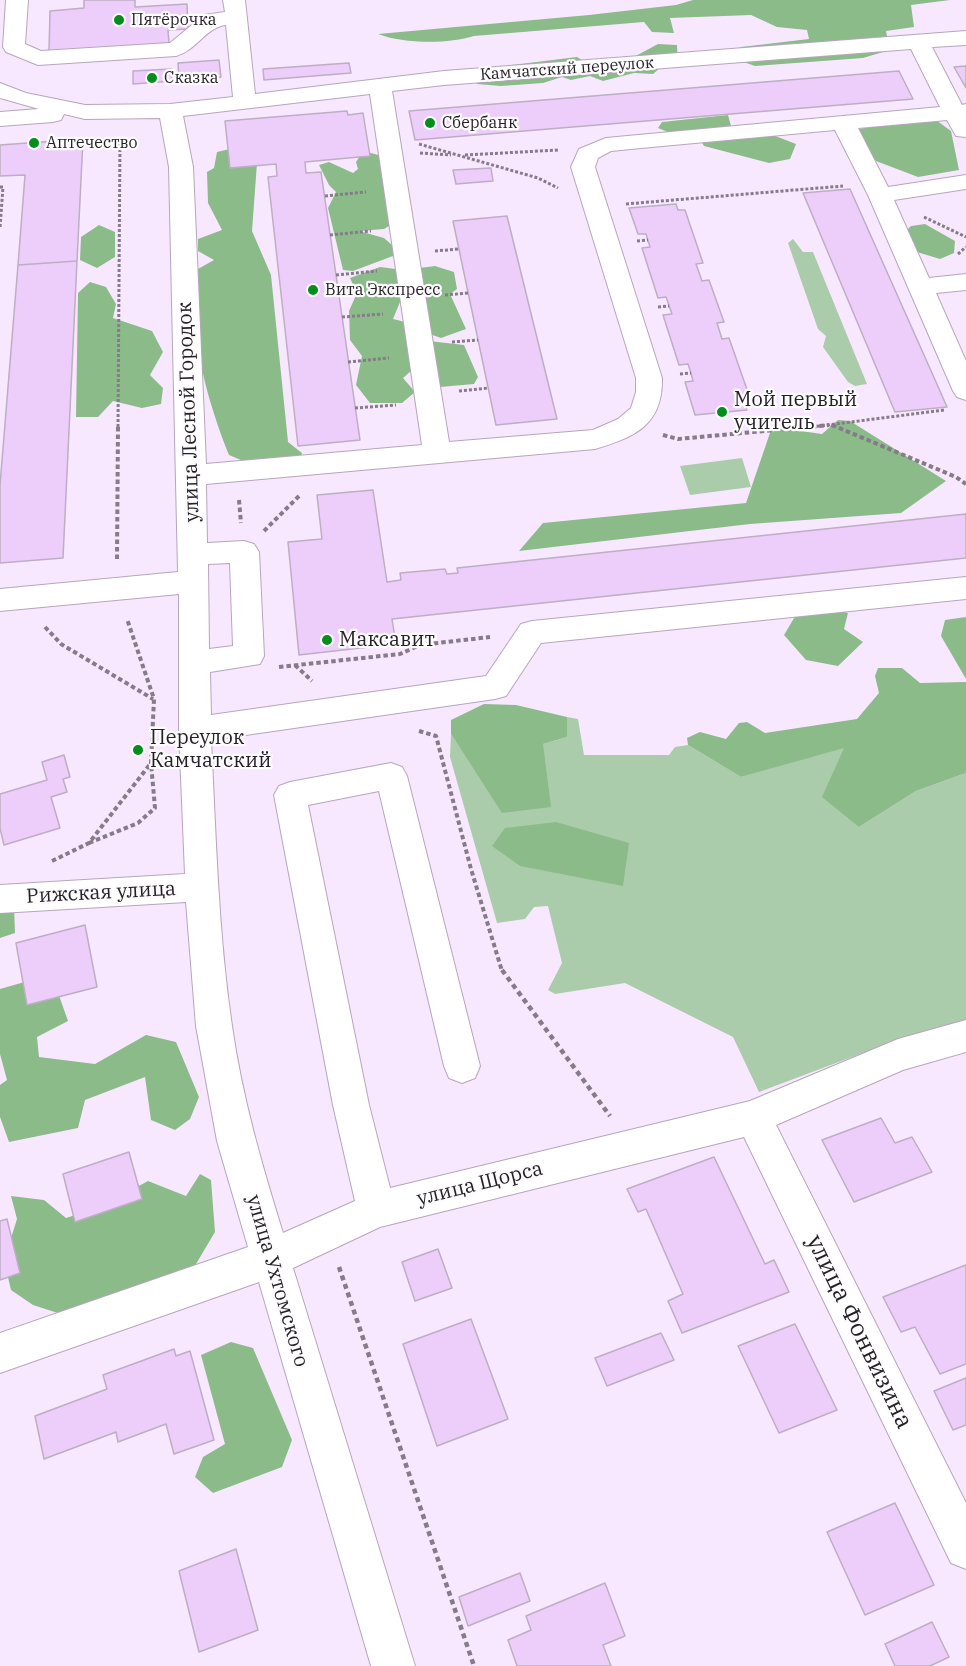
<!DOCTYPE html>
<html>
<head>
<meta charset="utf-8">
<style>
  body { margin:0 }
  canvas { display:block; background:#f8e8ff }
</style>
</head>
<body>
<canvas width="966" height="1666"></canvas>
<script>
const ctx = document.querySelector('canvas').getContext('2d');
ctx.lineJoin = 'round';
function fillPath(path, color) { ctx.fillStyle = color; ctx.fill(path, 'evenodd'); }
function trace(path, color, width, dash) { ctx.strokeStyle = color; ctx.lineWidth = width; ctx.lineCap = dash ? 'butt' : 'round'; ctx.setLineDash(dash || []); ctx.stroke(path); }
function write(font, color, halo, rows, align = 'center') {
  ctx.font = font + ' "IBM Plex Serif",serif'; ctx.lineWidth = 4.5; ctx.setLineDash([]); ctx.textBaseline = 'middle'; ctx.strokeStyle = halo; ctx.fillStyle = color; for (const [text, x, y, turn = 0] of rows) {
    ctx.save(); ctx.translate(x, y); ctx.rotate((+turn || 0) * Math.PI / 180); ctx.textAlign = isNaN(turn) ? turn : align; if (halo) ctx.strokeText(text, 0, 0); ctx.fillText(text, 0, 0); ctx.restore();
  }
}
fillPath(new Path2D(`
  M793,239L803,252H813L867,384L855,386L848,382L823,347L826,336L818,329L788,243Z
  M742,458L751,487L690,495L680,466Z
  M567,717L578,719L584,755H669L675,747L688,745L741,777L844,747L859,827L916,791L966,773V1023L884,1045L759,1092L733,1037L625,983L555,994L548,990L562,963L548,906L534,907L525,919L497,923L450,757L451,734L503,813L543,744L567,737Z`), '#abccaa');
fillPath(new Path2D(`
  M693,0H950L911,5L914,27L886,31L890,50L863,58L755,66L738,60L732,53L741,47L809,39L807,30L777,27L751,15L670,18L674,33L652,32L644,22L474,36C449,44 403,44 378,34L589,15L676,5Z
  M658,44L677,45L678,67L660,68L653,74L634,73L603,81L590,76L571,80L562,77L543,83L501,86L477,84L471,70L577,57L600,71L606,72Z
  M728,115L731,126L752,127L796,144L790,159L769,163L704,146L697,134H673L658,128L662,122Z
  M913,120H936L951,131L959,170L918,177L876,161L853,130Z
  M238,147L257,163L252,231L271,275L288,442L302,453L301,457L248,463L229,455C218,428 204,386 200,357C197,328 198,298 198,269L214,260L198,251V239L222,230L208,203L207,172L214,168L217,152Z
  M363,151L394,159V223L384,229L359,231L384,238L401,253L353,271L343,270L328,208L336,192L329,185L319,165L329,162L353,173L358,169L356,162Z
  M925,224L955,241L954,253L940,259L907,249L901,236L911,226Z
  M99,225L115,232V257L97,268L80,260L81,237Z
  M435,266L454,272L457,289L450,294L466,329L441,338L424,332L417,296L400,302L393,319L409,323L419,364L403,378L415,392L402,403H370L356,385L362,356L350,340L349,311L357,293L350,278L380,267L404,270Z
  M90,282L106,287L116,304L113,318L152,331L163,352L150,375L163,388L161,404L142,408L113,401L98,417H76L78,293Z
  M429,341L464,345L478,377L474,384L440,387L432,367Z
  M838,420L850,421L946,481L901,513L750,524L519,551L543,523L746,503L772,427L822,434Z
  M817,606L848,613L844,629L863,642L838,666L806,660L784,635L797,613Z
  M966,617V679L941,636L945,620Z
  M878,668H902L920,683L966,682V773L916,791L859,827L822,797L844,748L741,777L688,745L687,738L700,732L726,739L739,723L747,722L765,733L857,719L879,693L875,676Z
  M484,704L516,705L567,717V737L543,744L551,807L502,813L451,734V720Z
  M556,822L629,843L623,886L520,866L492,846L505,828Z
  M0,905L14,906L15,933L0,938Z
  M28,981L56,987L68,1021L37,1037L39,1057L95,1064L146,1035L176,1042L199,1097L190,1119L175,1130L151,1120L145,1077L85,1100L78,1128L9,1142L0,1117V1085L7,1080L0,1054V989Z
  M200,1174L211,1180L215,1232L193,1269L67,1316L33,1305L11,1290L4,1260L17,1219L11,1196L44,1200L66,1218L100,1207L148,1181L186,1196Z
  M231,1342L253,1348L292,1440L282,1467L213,1493L195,1477L203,1457L225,1444L201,1355Z`), '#8cbb8a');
const building = new Path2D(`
  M84,0H135V7L187,4L188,29L168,30L169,43L49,52L50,11L84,8Z
  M219,60L221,77L179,80L178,63Z
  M349,63L351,73L264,80L263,69Z
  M966,66V88L954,67Z
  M171,69L172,81L133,84V71Z
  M899,71L913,99L415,140L409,111Z
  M347,111L348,115L363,113L370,156L305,162L306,173L321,172L360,440L298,446L268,177L277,176L276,164L230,168L225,121Z
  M83,139L77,261L18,265L25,175L0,176V145Z
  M491,168L493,181L456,184L453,170Z
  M850,189L936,382L947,407L895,412L803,193Z
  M676,204L678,210H685L703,263L696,264L702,281L709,280L724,322L717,323L722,339L729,338L751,401L744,402L747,410L695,415L685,382L693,381L691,373L688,364L679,365L663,315L672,314L666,297L658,298L642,248L650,247L646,234H638L629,208Z
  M507,216L557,419L496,425L453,221Z
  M77,261L63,558L0,563V485L18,265Z
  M373,490L387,582L401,580L400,573L445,569L447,574L458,573L457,568L966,514V558L392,619L396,644L299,655L288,542L322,539L317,495Z
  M64,755L70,777L63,779L67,792L51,797L60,828L4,845L0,828V794L47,780L42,762Z
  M85,925L97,987L27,1005L16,943Z
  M881,1118L895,1143L912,1137L932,1172L854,1202L822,1140Z
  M129,1152L142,1199L75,1222L63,1174Z
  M714,1157L765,1264L774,1260L789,1292L682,1333L668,1301L683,1294L646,1209L638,1212L627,1189Z
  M7,1219L20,1273L0,1280V1221Z
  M438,1249L452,1288L415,1301L402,1262Z
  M966,1265V1364L940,1374L915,1327L901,1332L883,1297Z
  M471,1319L508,1419L437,1446L403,1344Z
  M795,1324L837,1410L779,1433L738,1346Z
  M661,1333L674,1360L607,1386L595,1358Z
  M174,1349L176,1356L190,1351L214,1440L174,1454L166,1424L118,1442L116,1432L44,1459L35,1416L107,1389L103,1375Z
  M966,1378V1425L953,1430L934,1391Z
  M895,1503L934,1585L865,1615L827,1532Z
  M236,1549L258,1630L199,1652L179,1571Z
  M520,1573L530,1601L468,1626L459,1597Z
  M605,1583L625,1636L603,1645L611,1666H517L508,1640L531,1630L526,1616Z
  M932,1622L949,1657L930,1666H895L885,1644Z`);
fillPath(building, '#edcefa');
trace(building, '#bdaec3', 1.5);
const minor = new Path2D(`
  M6,0H28L25,44L41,51L170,43L204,15L225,12L223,0H245L255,94L444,71L966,31V45L932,47L962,105L966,104V137L956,136L947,120L858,128L888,187L966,175V189L894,200L929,278L966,274V290L936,293L966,361V400L957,397L953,391L868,195L835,130L641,148L611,151L598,158L595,167L662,378C663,425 635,437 595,449L206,484L207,543L244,541L254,544L259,552L264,656L260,664L210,672L211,715L486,676L521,624L532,621L966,577V599L541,643L506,696L495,699L211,740C216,835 218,932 232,1026C242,1097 262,1165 283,1233L355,1201L333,1105L274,795L279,786L290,782L391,763L402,767L407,776L480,1066L475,1078L462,1083L449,1078L444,1066L379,791L308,805L369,1105L390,1188L750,1101L898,1039L966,1020V1052L903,1070L776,1125L966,1503V1569L951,1563L744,1137L380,1227L293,1268L415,1666H371L259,1282L0,1373V1333L248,1247L217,1141L196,1026L186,902L0,913V885L185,874L179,730V594L0,611V589L178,572L169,167L160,118L85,119L64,114L61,120L53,122L0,126V112L39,109L0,98V83L26,93L85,105L170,104L233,97L226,25C206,27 196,51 176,56L38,65L6,52L3,47ZM911,49L940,107L606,138L579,149L571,167L636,378V392L631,408L618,419L593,430L449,442L392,91L444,85ZM370,94L422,445L206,464L193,167L183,116ZM230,563L233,646L209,649L208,564Z`);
trace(minor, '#b6a6bc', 2);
trace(new Path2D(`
  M419,144L538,178L558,188
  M420,153L451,155
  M465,155L559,150
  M0,187H3L0,228
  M325,196L366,192
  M626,204L843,186
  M924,217L966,237
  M330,235L371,231
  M637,241L648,240
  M435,251L459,249
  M958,254L966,247
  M336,275L377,271
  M445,295L468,293
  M658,307L669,306
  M342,317L383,314
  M452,342L478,340
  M348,362L389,358
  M680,374L691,373
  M459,391L488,388
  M355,408L396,405
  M831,425L835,427
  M118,427L120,138
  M812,427L944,410`), '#857b89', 3, [3, 2]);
trace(new Path2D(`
  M832,425L956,477L966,484
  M663,435L678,439L829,425
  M239,500L241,523
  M264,531L299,496
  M117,559L118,425
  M45,627L61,644L153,699
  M295,665L312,681
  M279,667L400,654L420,645L490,637
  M419,731L436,736L471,869L502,971
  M89,843L138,823L155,808L151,763L154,699L127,619
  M52,861L89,843L151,763`), '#857b89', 4, [4.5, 3]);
trace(new Path2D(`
  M502,970L610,1116
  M339,1267L474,1666`), '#857b89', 4.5, [5, 4]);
fillPath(minor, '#fff');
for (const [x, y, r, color] of [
  [119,20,6,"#028d1c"],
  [152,78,6,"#028d1c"],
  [430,123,6,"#028d1c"],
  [34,143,6,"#028d1c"],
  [313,290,6,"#028d1c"],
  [722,412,6,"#028d1c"],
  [327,640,6,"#028d1c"],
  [138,750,6,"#028d1c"]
]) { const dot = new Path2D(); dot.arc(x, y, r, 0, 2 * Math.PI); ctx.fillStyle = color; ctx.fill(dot); trace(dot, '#fcfcfc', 2); }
write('16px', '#241e26', '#fcfcfc', [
  ["Пятёрочка",131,20],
  ["Сказка",164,78],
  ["Сбербанк",442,123],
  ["Аптечество",46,143],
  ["Вита Экспресс",325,290]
], 'left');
write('16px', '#241e26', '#fcfcfc', [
  ["Камчатский переулок",567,69,-4]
]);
write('20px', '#241e26', '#fcfcfc', [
  ["Мой первый",734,400],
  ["учитель",734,423],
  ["Максавит",339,640],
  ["Переулок",150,738],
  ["Камчатский",150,761]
], 'left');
write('20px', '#241e26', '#fcfcfc', [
  ["улица Лесной Городок",189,412,-92],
  ["Рижская улица",101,893,-3],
  ["улица Щорса",480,1184,-14],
  ["улица Ухтомского",277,1281,74]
]);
write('24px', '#241e26', '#fcfcfc', [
  ["улица Фонвизина",859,1332,64]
]);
</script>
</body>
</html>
